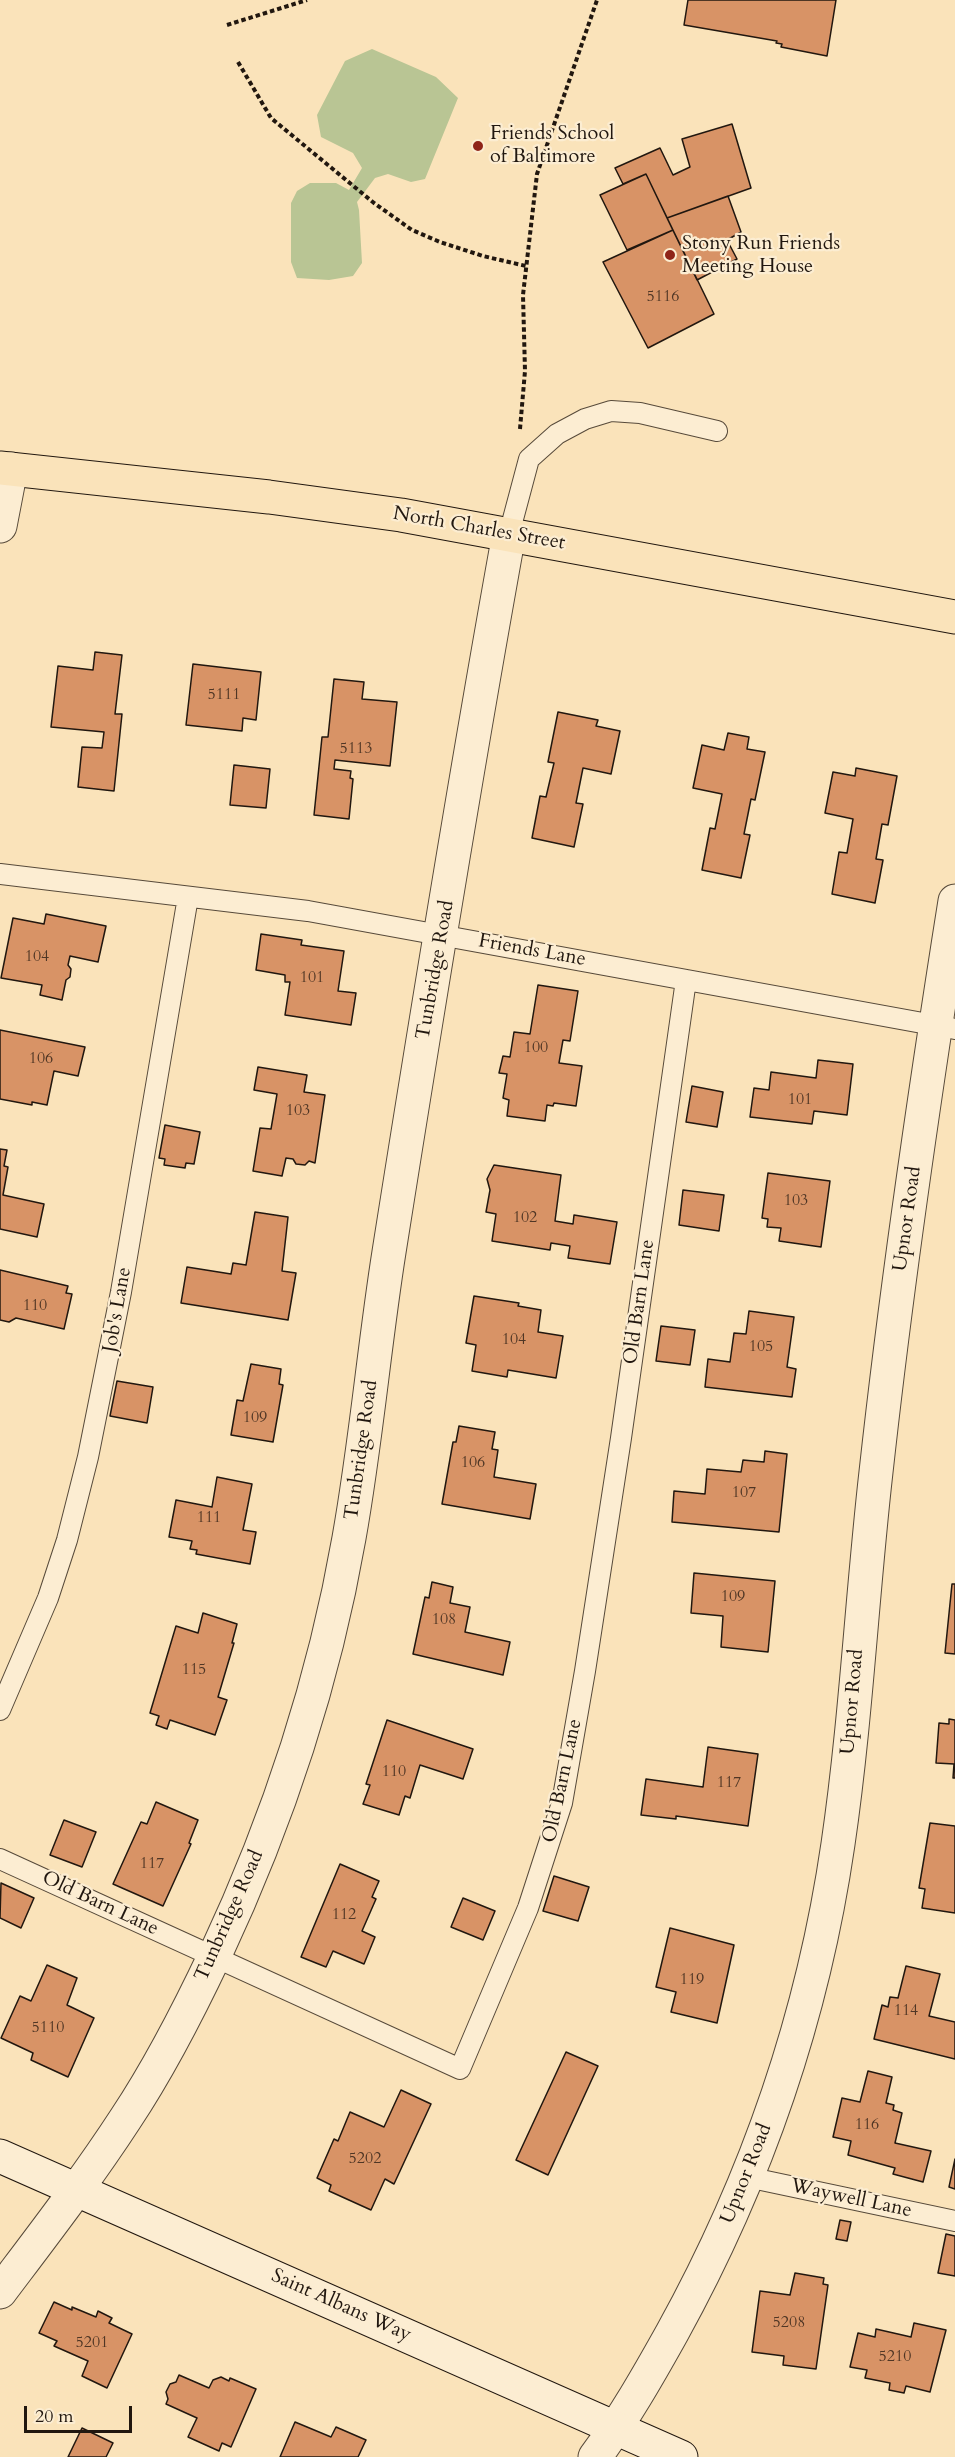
<!DOCTYPE html>
<html>
<head>
<meta charset="utf-8">
<style>
  body { margin:0 }
  #map { position:relative; width:955px; height:2457px; overflow:hidden; background:#fae3ba; font-family:Cardo,serif }
  canvas { display:block }
  .scale { position:absolute; left:24px; top:2406px; width:108px; height:27px; box-sizing:border-box; border:3px solid #21170f; border-top:0; padding-left:8px; font-size:18px; line-height:21px; white-space:nowrap; color:#21170f; -webkit-text-stroke:4px #fcedd2; paint-order:stroke }
</style>
</head>
<body>
<div id="map">
<canvas width="955" height="2457"></canvas>
<div class="scale">20 m</div>
</div>
<script>
const ctx = document.querySelector('canvas').getContext('2d');
ctx.lineJoin = 'round';
function fillPath(path, color) { ctx.fillStyle = color; ctx.fill(path, 'evenodd'); }
function trace(path, color, width, dash) { ctx.strokeStyle = color; ctx.lineWidth = width; ctx.lineCap = dash ? 'butt' : 'round'; ctx.setLineDash(dash || []); ctx.stroke(path); }
function write(font, color, halo, rows, align = 'center') {
  ctx.font = font + ' Cardo,serif'; ctx.lineWidth = 4.5; ctx.setLineDash([]); ctx.textBaseline = 'middle'; ctx.strokeStyle = halo; ctx.fillStyle = color; for (const [text, x, y, turn = 0] of rows) {
    ctx.save(); ctx.translate(x, y); ctx.rotate((+turn || 0) * Math.PI / 180); ctx.textAlign = isNaN(turn) ? turn : align; if (halo) ctx.strokeText(text, 0, 0); ctx.fillText(text, 0, 0); ctx.restore();
  }
}
fillPath(new Path2D(`
  M372,49L436,77L458,98L425,179L411,182L388,174L375,178L357,202L359,210L362,263L353,276L329,280L297,278L291,262V203L297,191L310,183H336L349,190L362,168L353,153L321,137L317,115L345,61Z`), '#b9c594');
const building = new Path2D(`
  M688,0H836L827,56L781,47L782,44L776,43L777,41L684,25Z
  M732,124L751,188L667,218L646,174L623,184L615,168L660,148L673,175L690,167L682,139Z
  M646,174L673,230L627,250L600,195Z
  M728,196L741,232L727,240L737,259L697,280L667,218Z
  M673,230L714,314L648,348L603,262Z
  M95,652L122,655L115,714H122L114,791L78,787L82,747L102,748L104,732L51,727L58,666L93,670Z
  M193,664L261,672L256,720L243,718L242,731L186,725Z
  M334,679L364,682L362,699L397,702L390,766L335,760L334,769L351,771L350,778L353,779L349,819L314,815L322,737H328Z
  M558,712L598,720L596,726L620,731L611,774L583,768L576,803L583,804L574,847L532,838L540,796L546,797L554,763L548,762Z
  M728,733L749,737L747,749L765,752L755,800L751,799L744,834L750,835L741,878L702,870L710,828L715,829L722,794L693,788L702,745L724,750Z
  M234,765L270,769L266,808L230,805Z
  M856,768L897,776L888,825L882,824L876,859L883,860L875,903L832,894L839,852L847,853L853,819L825,813L833,772L855,776Z
  M46,914L106,926L98,962L70,956L68,965L71,969L70,977L66,980L62,1000L40,995L42,985L1,978L13,918L44,924Z
  M261,934L302,940L301,945L344,951L338,991L356,993L351,1025L285,1015L290,982H285V975L256,970Z
  M538,985L578,991L570,1041L563,1040L559,1063L582,1066L576,1106L554,1103L553,1106L547,1105L545,1121L507,1116L509,1100L503,1098L507,1074L499,1073L503,1056L510,1057L514,1032L530,1034Z
  M0,1030L85,1047L78,1076L54,1071L47,1105L32,1102V1105L0,1099Z
  M818,1060L853,1064L847,1115L814,1111L812,1124L750,1117L754,1088L769,1090L771,1072L816,1078Z
  M258,1067L307,1075L304,1092L325,1095L315,1163L309,1161L305,1165L296,1164L293,1159L286,1158L282,1176L253,1171L260,1128L271,1129L277,1094L254,1090Z
  M692,1086L723,1092L717,1127L686,1122Z
  M165,1125L200,1132L194,1164L186,1163L185,1168L164,1165L165,1159L159,1158Z
  M0,1149L7,1150L4,1166L8,1167L3,1195L44,1204L37,1237L0,1229Z
  M494,1165L561,1175L555,1221L573,1224L574,1215L617,1222L610,1264L568,1258L570,1246L551,1243L550,1250L492,1241L496,1214L486,1212L490,1190L487,1179Z
  M768,1173L830,1181L821,1247L779,1241L781,1228L767,1227L768,1219L762,1218Z
  M683,1190L724,1195L719,1231L679,1225Z
  M255,1212L288,1217L282,1271L296,1273L288,1320L181,1303L187,1267L231,1274L233,1263L246,1265Z
  M0,1270L68,1286L66,1293L72,1294L64,1329L16,1318L9,1322L0,1320Z
  M474,1296L519,1303L518,1306L541,1310L538,1332L563,1336L556,1378L508,1370L507,1377L472,1371L476,1345L466,1343Z
  M749,1311L794,1317L787,1367L796,1369L792,1397L705,1387L708,1359L730,1362L734,1333L746,1334Z
  M661,1326L695,1330L690,1365L656,1361Z
  M251,1364L281,1369L279,1384L283,1385L273,1442L231,1435L237,1400L243,1401Z
  M117,1381L153,1387L147,1423L110,1416Z
  M459,1426L495,1432L492,1449L498,1450L494,1477L536,1484L530,1519L442,1504L453,1442H456Z
  M765,1451L787,1454L779,1532L672,1522L674,1491L705,1494L707,1469L741,1472L743,1460L764,1462Z
  M217,1477L252,1484L243,1530L256,1532L250,1564L196,1554L197,1550L190,1549L192,1541L169,1537L176,1500L212,1507Z
  M694,1573L775,1581L768,1652L721,1647L723,1616L691,1613Z
  M432,1582L453,1587L450,1603L470,1607L465,1632L510,1642L503,1675L413,1654L425,1597L429,1598Z
  M952,1584H955V1654L945,1653Z
  M203,1613L237,1624L232,1643H234L218,1697L227,1700L215,1735L170,1720L167,1729L156,1725L159,1716L150,1713L176,1626L198,1633Z
  M949,1719L955,1720V1778H953L954,1764L936,1763L939,1723L949,1724Z
  M387,1720L473,1749L463,1779L420,1765L410,1798L405,1796L399,1815L363,1804L370,1785L366,1784Z
  M708,1747L758,1754L748,1826L676,1816V1819L641,1815L646,1779L703,1787Z
  M156,1802L198,1820L189,1843L191,1844L163,1906L113,1884L141,1822L147,1824Z
  M64,1820L96,1832L82,1867L50,1855Z
  M930,1823L955,1826V1913L922,1908L925,1889L919,1888Z
  M340,1864L379,1881L372,1897L376,1899L362,1931L375,1937L364,1964L333,1951L326,1967L301,1957Z
  M554,1876L589,1887L578,1921L543,1911Z
  M1,1883L34,1898L21,1928L0,1918Z
  M463,1898L495,1911L483,1940L451,1927Z
  M670,1928L734,1945L717,2023L671,2012L676,1992L656,1987Z
  M47,1965L77,1978L67,2005L94,2018L68,2077L31,2060L33,2053L1,2038L20,1996L31,2001Z
  M906,1966L940,1974L929,2016L955,2022V2059L874,2039L882,2005L888,2007L890,1997L898,1998Z
  M566,2052L598,2066L548,2175L516,2160Z
  M868,2071L892,2077L886,2103L894,2105L893,2110L902,2113L895,2143L931,2151L923,2182L893,2174L895,2168L848,2155L851,2141L833,2137L842,2098L860,2102Z
  M401,2090L431,2104L394,2184L385,2179L371,2210L329,2191L331,2185L317,2178L334,2139L338,2141L350,2112L384,2127Z
  M955,2159V2189L949,2187Z
  M840,2220L851,2222L847,2241L836,2239Z
  M946,2234L955,2236V2276L938,2273Z
  M795,2273L824,2278L823,2284L828,2285L816,2369L783,2365L784,2356L752,2352L760,2291L790,2295Z
  M54,2302L72,2310V2307L96,2317L98,2311L112,2318L109,2323L132,2334L107,2388L82,2376L88,2361L54,2346L57,2341L39,2333Z
  M914,2323L946,2330L930,2392L906,2386L904,2393L889,2390L890,2383L865,2378L867,2370L850,2367L858,2333L875,2337L876,2329L911,2337Z
  M179,2375L209,2388L213,2380L221,2377L229,2381L230,2378L256,2389L231,2447L222,2443L219,2451L188,2437L197,2418L166,2404L168,2399L166,2392L170,2384L176,2382Z
  M295,2422L331,2437L336,2427L366,2440L358,2457H280Z
  M82,2428L113,2443L106,2457H68Z`);
fillPath(building, '#d89366');
trace(building, '#21170f', 1.5);
const lane = new Path2D(`
  M509,534L529,459L557,434L585,419L611,411L640,413L717,431
  M0,874L308,911L955,1029
  M0,1710L48,1598L67,1540L88,1457L121,1292L188,897
  M0,1859L460,2069L528,1908L562,1803L585,1671L621,1438L686,980
  M747,2177L955,2221`);
const street = new Path2D(`
  M0,526L11,469
  M0,2292C43,2235 87,2178 126,2118C160,2067 189,2010 215,1955C277,1823 324,1681 349,1538C366,1443 374,1347 389,1252C427,1012 466,772 509,534
  M595,2457C624,2418 648,2376 672,2333C756,2181 813,2016 838,1844C856,1721 862,1595 876,1472C897,1281 925,1090 955,901`);
const secondary = new Path2D(`
  M0,2156L681,2457`);
const primary = new Path2D(`
  M0,468L269,497L401,515L955,617`);
trace(lane, '#574a3a', 22);
trace(street, '#574a3a', 35);
trace(secondary, '#21170f', 35);
trace(primary, '#21170f', 35);
trace(new Path2D(`
  M227,25L307,0
  M238,62L271,118L374,203L412,230L440,242L483,256L526,266
  M520,429L525,371L523,295L537,174L597,0`), '#21170f', 4, [4.5, 3]);
trace(lane, '#fcedd2', 20);
trace(street, '#fcedd2', 33);
trace(secondary, '#fcedd2', 33);
trace(primary, '#fae3ba', 33);
for (const [x, y, r, color] of [
  [478,146,6,"#8f2418"],
  [670,255,6,"#8f2418"]
]) { const dot = new Path2D(); dot.arc(x, y, r, 0, 2 * Math.PI); ctx.fillStyle = color; ctx.fill(dot); trace(dot, '#fcedd2', 2); }
write('16px', '#4f3625', null, [
  ["5116",663,297],
  ["5111",224,695],
  ["5113",356,749],
  ["104",37,957],
  ["101",312,978],
  ["100",536,1048],
  ["106",41,1059],
  ["101",800,1100],
  ["103",298,1111],
  ["103",796,1201],
  ["102",525,1218],
  ["110",35,1306],
  ["104",514,1340],
  ["105",761,1347],
  ["109",255,1418],
  ["106",473,1463],
  ["107",744,1493],
  ["111",209,1518],
  ["109",733,1597],
  ["108",444,1620],
  ["115",194,1670],
  ["110",394,1772],
  ["117",729,1783],
  ["117",152,1864],
  ["112",344,1915],
  ["119",692,1980],
  ["114",906,2011],
  ["5110",48,2028],
  ["116",867,2125],
  ["5202",365,2159],
  ["5208",789,2323],
  ["5201",92,2343],
  ["5210",895,2357]
]);
write('20px', '#21170f', '#fcedd2', [
  ["Friends School",490,134],
  ["of Baltimore",490,157],
  ["Stony Run Friends",682,244],
  ["Meeting House",682,267]
], 'left');
write('20px', '#21170f', '#fcedd2', [
  ["North Charles Street",479,529,10],
  ["Friends Lane",532,951,10],
  ["Tunbridge Road",436,970,-80],
  ["Upnor Road",908,1219,-82],
  ["Old Barn Lane",640,1302,-82],
  ["Job's Lane",118,1310,-80],
  ["Tunbridge Road",362,1450,-82],
  ["Upnor Road",853,1702,-85],
  ["Old Barn Lane",563,1781,-78],
  ["Old Barn Lane",100,1904,25],
  ["Tunbridge Road",230,1916,-66],
  ["Upnor Road",747,2174,-68],
  ["Waywell Lane",851,2199,12],
  ["Saint Albans Way",341,2306,24]
]);
</script>
</body>
</html>
